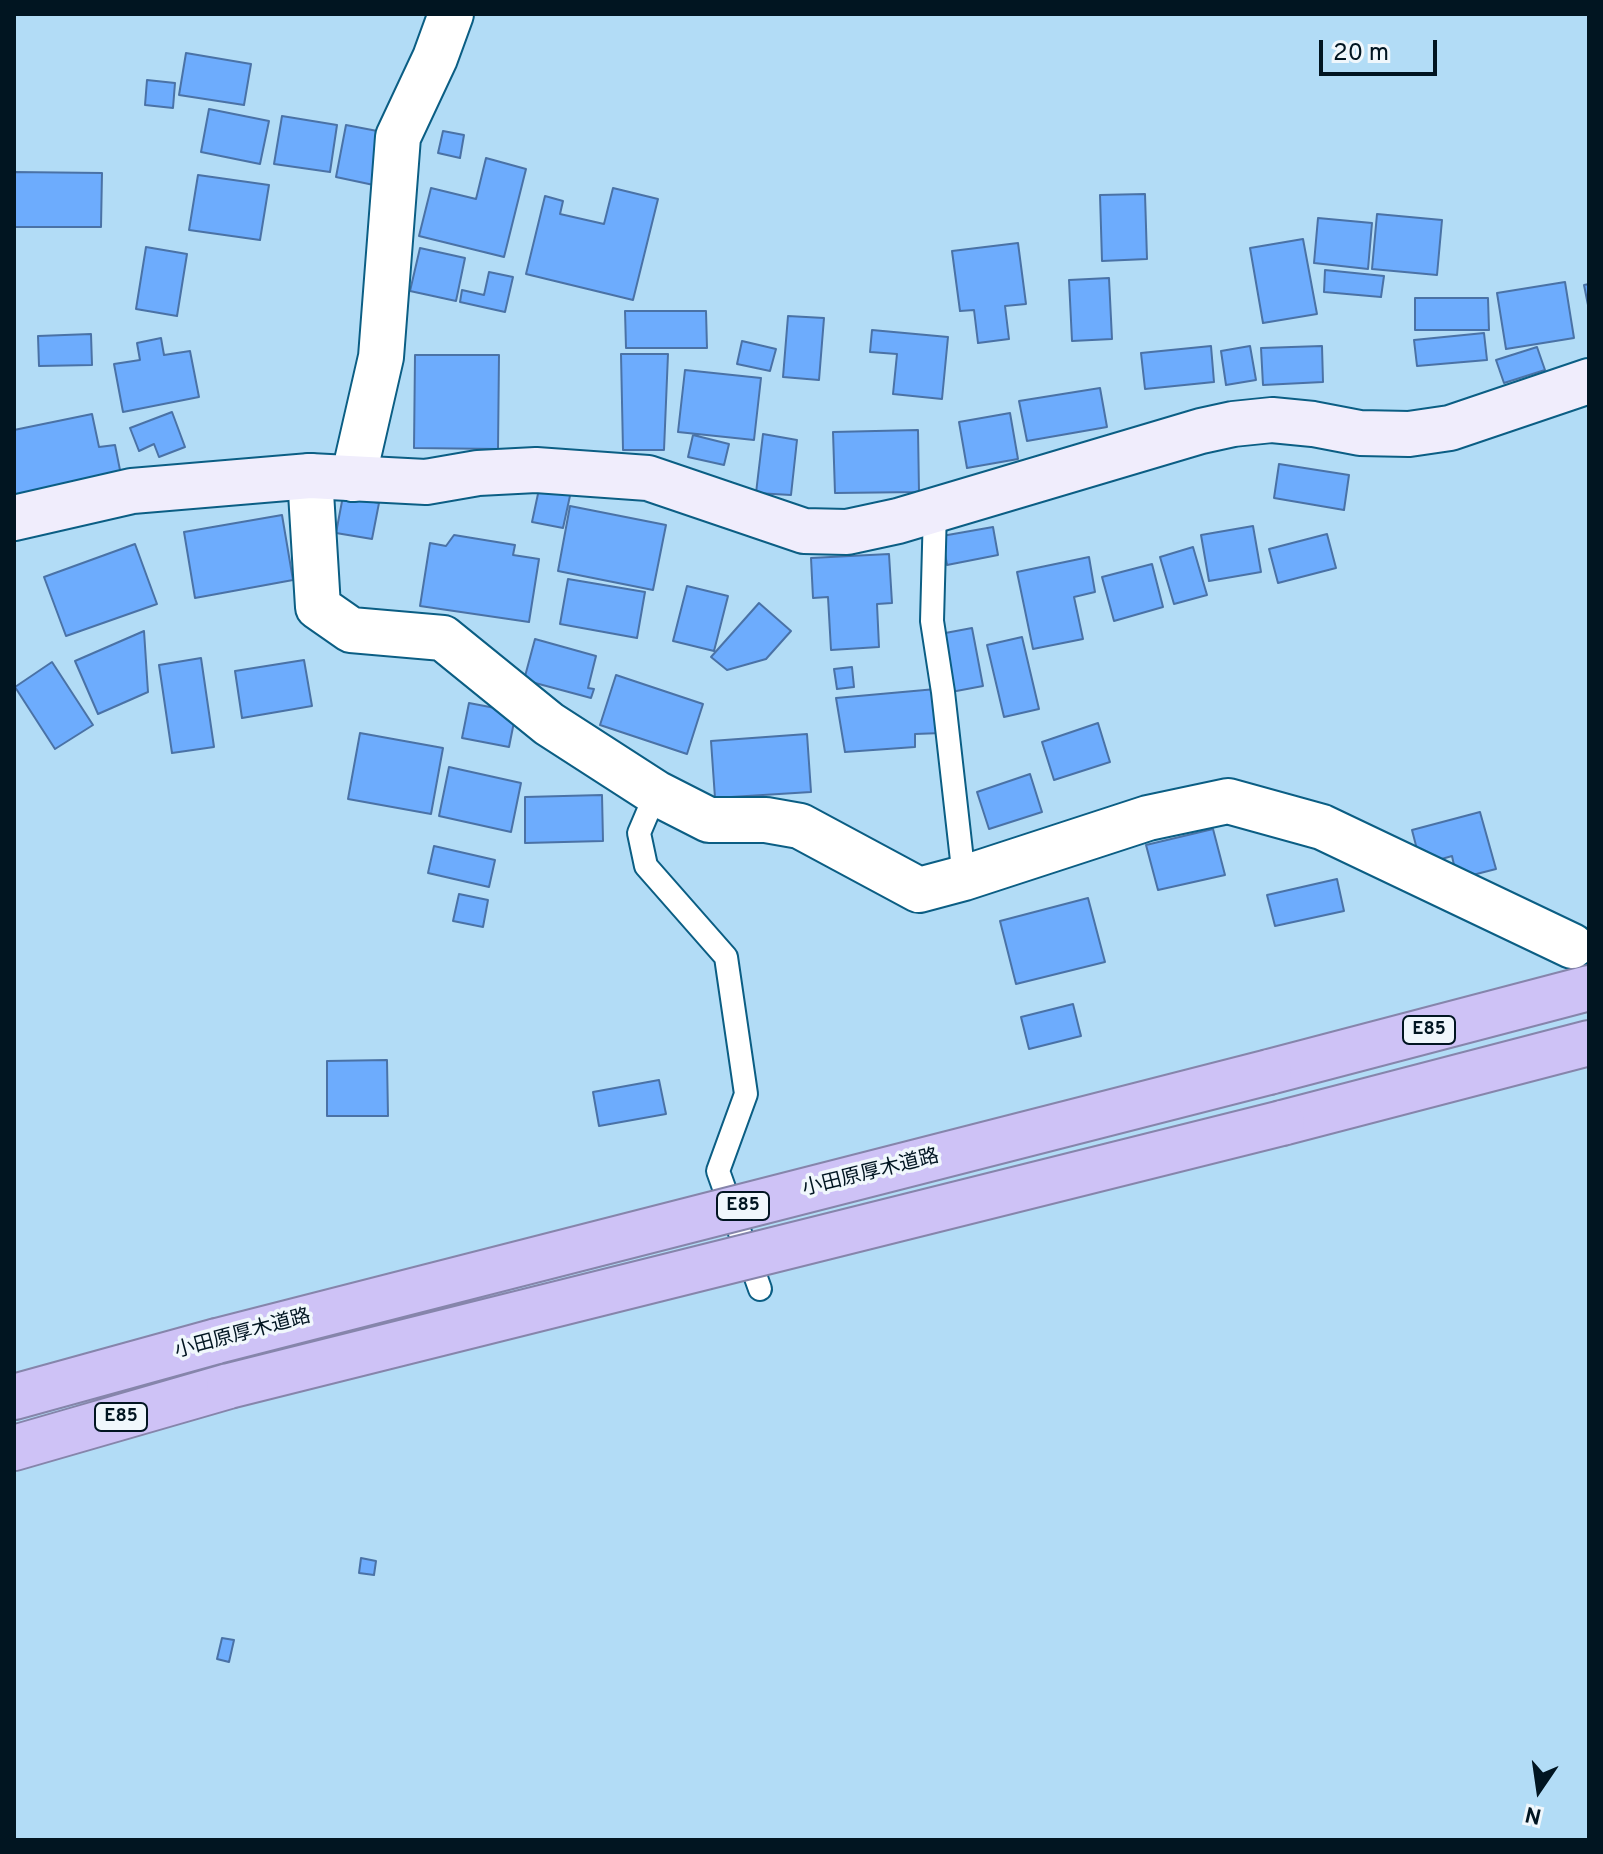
<!DOCTYPE html>
<html>
<head>
<meta charset="utf-8">
<style>
  body { margin:0 }
  #map { position:relative; width:1603px; height:1854px; overflow:hidden; background:#b2dcf6; font-family:Overpass,sans-serif }
  canvas { display:block }
  .frame { position:absolute; inset:0; border:16px solid #011521; pointer-events:none }
  .north { position:absolute; left:1499px; top:1750px; width:80px; height:80px; -webkit-text-stroke:6px #f0f7fc; paint-order:stroke; rotate:193deg; font-size:22px; font-weight:700; line-height:32px; text-align:center; color:#011521 }
  .north::after { content:''; display:block; margin:auto; width:28px; height:36px; background:#011521; clip-path:polygon(50% 0,100% 100%,50% 72%,0 100%) }
  .scale { position:absolute; left:1319px; top:40px; width:118px; height:36px; box-sizing:border-box; border:4px solid #011521; border-top:0; padding-left:10px; font-size:24px; line-height:28px; white-space:nowrap; color:#011521; -webkit-text-stroke:6px #f0f7fc; paint-order:stroke }
</style>
</head>
<body>
<div id="map">
<canvas width="1603" height="1854"></canvas>
<div class="frame"></div>
<div class="north">N</div>
<div class="scale">20 m</div>
</div>
<script>
const ctx = document.querySelector('canvas').getContext('2d');
ctx.lineJoin = 'round';
function fillPath(path, color) { ctx.fillStyle = color; ctx.fill(path, 'evenodd'); }
function trace(path, color, width, dash) { ctx.strokeStyle = color; ctx.lineWidth = width; ctx.lineCap = dash ? 'butt' : 'round'; ctx.setLineDash(dash || []); ctx.stroke(path); }
function write(font, color, halo, rows, align = 'center') {
  ctx.font = font + ' Overpass,"Noto Sans JP",sans-serif'; ctx.lineWidth = 7; ctx.setLineDash([]); ctx.textBaseline = 'middle'; ctx.strokeStyle = halo; ctx.fillStyle = color; for (const [text, x, y, turn = 0] of rows) {
    ctx.save(); ctx.translate(x, y); ctx.rotate((+turn || 0) * Math.PI / 180); ctx.textAlign = isNaN(turn) ? turn : align; if (halo) ctx.strokeText(text, 0, 0); ctx.fillText(text, 0, 0); ctx.restore();
  }
}
const building = new Path2D(`
  M186,53L251,64L244,105L179,95Z
  M147,80L175,83L173,108L145,105Z
  M209,109L269,121L260,164L201,152Z
  M282,116L337,125L330,172L274,164Z
  M346,125L393,134L383,187L336,177Z
  M443,131L464,135L460,158L438,153Z
  M486,158L526,169L504,257L419,236L431,188L476,199Z
  M14,172L102,173L101,227H14Z
  M198,175L269,185L260,240L189,230Z
  M613,188L658,199L633,300L526,274L545,196L563,201L560,214L604,224Z
  M1145,194L1147,259L1102,261L1100,195Z
  M1377,214L1442,220L1437,275L1372,269Z
  M1318,218L1372,223L1368,269L1314,263Z
  M1303,239L1317,314L1263,323L1250,248Z
  M1018,243L1026,304L1005,306L1009,339L978,343L974,310L960,311L952,251Z
  M146,247L187,254L177,316L136,309Z
  M420,248L465,258L456,301L410,291Z
  M1325,270L1384,276L1381,297L1324,292Z
  M489,272L513,277L505,312L460,302L462,290L484,295Z
  M1109,278L1112,339L1072,341L1069,280Z
  M1565,282L1574,338L1506,349L1497,293Z
  M1589,284V310L1584,285Z
  M1415,298H1488L1489,330H1415Z
  M625,311H706L707,348H626Z
  M788,316L824,318L819,380L783,377Z
  M872,330L948,337L942,399L893,394L897,354L870,352Z
  M1484,333L1487,360L1417,366L1414,340Z
  M91,334L92,365L39,366L38,336Z
  M161,338L164,355L190,351L199,397L123,412L114,364L140,360L137,343Z
  M742,341L776,349L770,371L737,364Z
  M1211,346L1214,382L1145,389L1141,353Z
  M1250,346L1256,380L1226,385L1221,351Z
  M1322,346L1323,382L1263,385L1261,348Z
  M1537,347L1545,370L1504,383L1496,360Z
  M621,354H668L664,450H623Z
  M415,355H499L498,449L414,448Z
  M685,370L761,378L754,440L678,432Z
  M1100,388L1107,427L1027,441L1019,401Z
  M172,412L185,447L159,457L154,444L139,451L130,428Z
  M1010,413L1018,459L967,468L959,422Z
  M92,414L99,447L115,445L122,480L14,503V430Z
  M918,430L919,492L835,493L833,432Z
  M763,434L797,440L791,495L756,493Z
  M693,435L729,444L724,465L688,457Z
  M1279,464L1349,475L1344,510L1274,498Z
  M542,475L573,482L563,528L532,522Z
  M343,496L379,503L372,539L336,533Z
  M570,506L666,525L653,590L558,571Z
  M282,515L293,580L195,598L184,532Z
  M1253,526L1261,572L1209,581L1201,535Z
  M993,527L998,555L947,565L942,536Z
  M1327,534L1336,568L1278,583L1269,549Z
  M454,535L515,545L513,555L539,559L529,622L420,606L430,543L446,546Z
  M135,544L157,604L66,636L44,577Z
  M1193,547L1207,595L1174,604L1160,557Z
  M889,554L892,603L877,604L879,647L831,650L828,597L813,598L811,558Z
  M1089,557L1095,592L1074,597L1083,639L1033,649L1017,572Z
  M1152,564L1163,607L1114,621L1102,577Z
  M568,579L645,592L637,638L560,624Z
  M687,586L728,596L714,651L673,641Z
  M759,603L791,631L766,659L727,670L711,657Z
  M972,628L983,686L951,692L940,634Z
  M144,631L148,692L98,714L75,661Z
  M1022,637L1039,709L1004,717L987,645Z
  M535,639L596,656L588,688L594,689L591,698L524,680Z
  M201,658L214,747L172,753L159,665Z
  M304,660L312,706L242,718L235,671Z
  M52,662L93,725L55,749L15,687Z
  M852,667L854,687L837,689L834,669Z
  M616,675L703,704L687,754L600,725Z
  M936,689L942,733L915,734V747L845,752L836,698Z
  M469,703L516,712L509,747L462,738Z
  M1098,723L1110,762L1054,780L1042,742Z
  M360,733L443,748L431,814L348,799Z
  M807,734L811,792L715,798L711,741Z
  M449,767L521,783L511,832L439,816Z
  M1030,774L1042,812L989,829L977,792Z
  M602,795L603,841L525,843V797Z
  M1480,812L1496,869L1457,879L1452,856L1421,865L1412,830Z
  M1213,829L1225,875L1158,890L1146,845Z
  M434,846L495,860L489,887L428,873Z
  M1337,879L1344,911L1275,926L1267,895Z
  M459,894L488,900L483,927L453,921Z
  M1088,898L1105,962L1016,984L1000,921Z
  M1073,1004L1081,1036L1029,1049L1021,1017Z
  M387,1060L388,1116H327V1061Z
  M659,1080L666,1114L599,1126L593,1092Z
  M361,1558L376,1561L374,1575L359,1573Z
  M222,1638L234,1640L229,1662L217,1659Z`);
fillPath(building, '#6dacfd');
trace(building, '#4a72a6', 2);
const lane = new Path2D(`
  M935,510L932,621L943,692L964,878
  M656,793L639,833L646,866L726,957L746,1094L718,1171L760,1289`);
const street = new Path2D(`
  M310,476L318,607L351,630L443,638L549,724L656,793L709,820H766L800,826L919,890L964,878L1148,818L1228,801L1322,827L1572,946
  M353,479L381,357L398,137L435,58L451,14`);
const secondary = new Path2D(`
  M14,518L132,491L310,476L426,482L478,473L536,470L648,478L804,531L847,532L898,521L1201,431L1233,424L1272,420L1313,424L1360,433L1409,434L1450,428L1589,381`);
const highway = new Path2D(`
  M1269,1072L1589,988
  M1282,1123L1589,1043
  M14,1397L217,1341
  M14,1448L229,1386`);
trace(lane, '#0b5e84', 26);
trace(street, '#0b5e84', 48);
trace(secondary, '#0b5e84', 48);
trace(highway, '#8685ab', 48);
trace(lane, '#fff', 22);
trace(street, '#fff', 44);
trace(secondary, '#f0edfc', 44);
trace(highway, '#cec2f6', 44);
const highwayBridge = new Path2D(`
  M217,1341L1269,1072
  M229,1386L1282,1123`);
trace(highwayBridge, '#8685ab', 48, []);
trace(highwayBridge, '#cec2f6', 44);
for (const [x, y, w] of [
  [1429,1030,52],
  [743,1206,52],
  [121,1417,52]
]) { const box = new Path2D(); box.roundRect(x - w / 2, y - 14, w, 28, 6); ctx.fillStyle = '#f0f7fc'; ctx.fill(box); trace(box, '#011521', 2); }
write('bold 18px', '#011521', null, [
  ["E85",1429,1030],
  ["E85",743,1206],
  ["E85",121,1417]
]);
write('20px', '#011521', '#f0f7fc', [
  ["小田原厚木道路",871,1174,-14],
  ["小田原厚木道路",243,1335,-15]
]);
</script>
</body>
</html>
